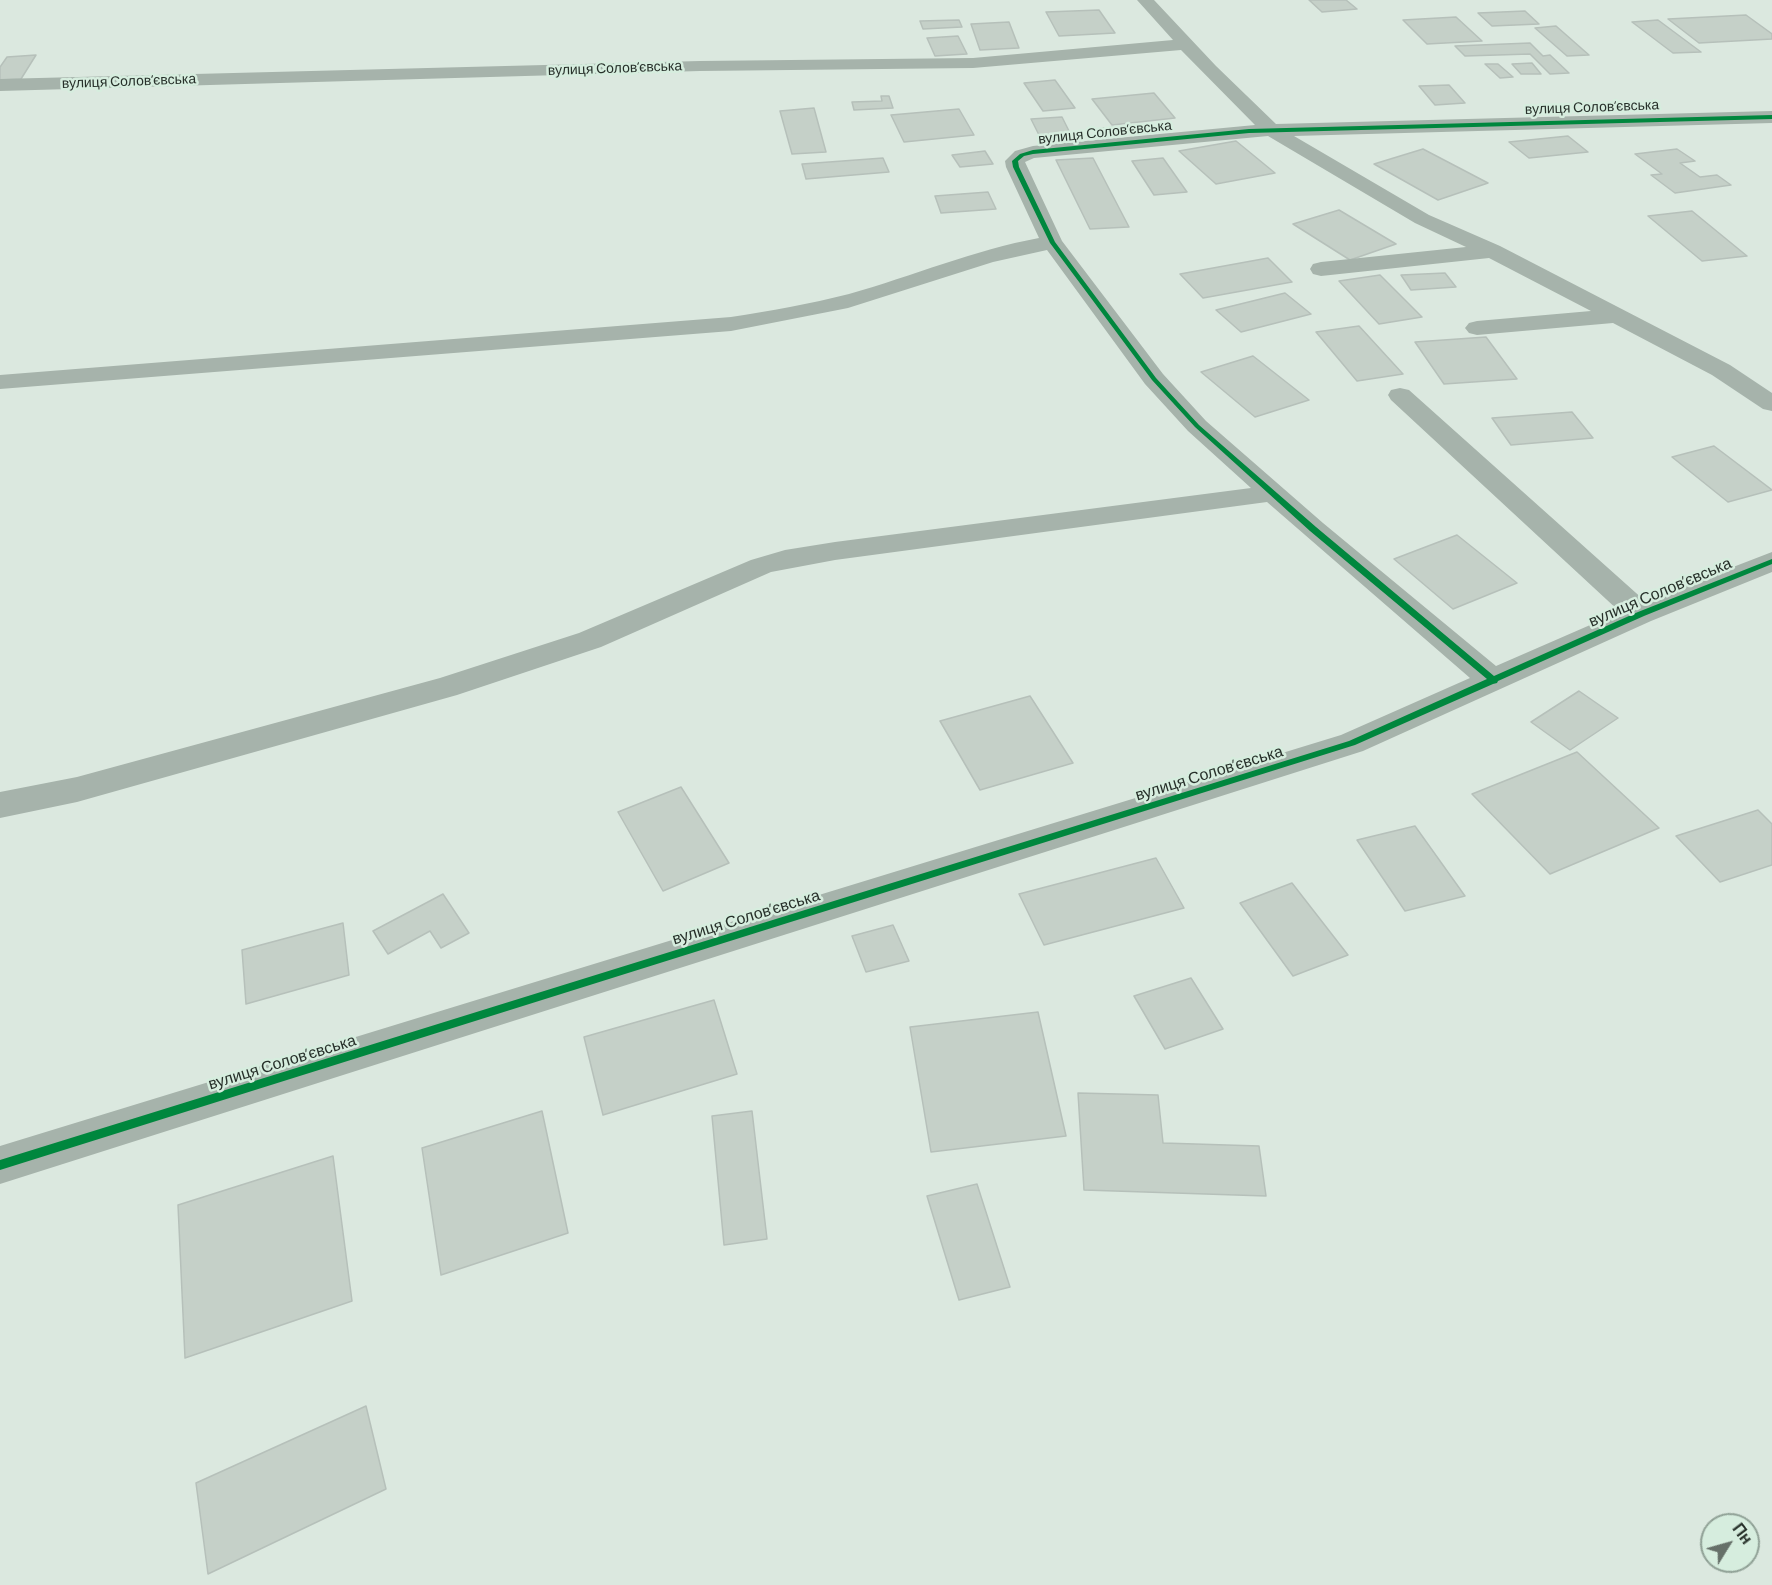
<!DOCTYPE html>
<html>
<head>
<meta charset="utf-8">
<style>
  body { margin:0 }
  #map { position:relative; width:1772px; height:1585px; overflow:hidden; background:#dbe8df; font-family:Barlow,sans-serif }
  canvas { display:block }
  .north { position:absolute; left:1700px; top:1513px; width:60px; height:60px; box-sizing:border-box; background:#d6edde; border:2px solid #90a196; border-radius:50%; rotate:53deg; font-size:16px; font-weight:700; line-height:24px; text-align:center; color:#27302a }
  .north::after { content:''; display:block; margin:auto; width:21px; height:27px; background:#667069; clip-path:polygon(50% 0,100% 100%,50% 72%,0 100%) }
</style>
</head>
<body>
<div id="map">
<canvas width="1772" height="1585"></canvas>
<div class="north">Пн</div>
</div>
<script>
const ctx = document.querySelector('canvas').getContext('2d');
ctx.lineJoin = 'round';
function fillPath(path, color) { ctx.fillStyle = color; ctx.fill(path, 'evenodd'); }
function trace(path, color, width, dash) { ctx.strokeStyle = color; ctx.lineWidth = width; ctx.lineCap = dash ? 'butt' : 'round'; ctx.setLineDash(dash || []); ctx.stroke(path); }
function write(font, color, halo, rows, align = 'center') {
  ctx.font = font + ' Barlow,sans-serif'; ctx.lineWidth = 5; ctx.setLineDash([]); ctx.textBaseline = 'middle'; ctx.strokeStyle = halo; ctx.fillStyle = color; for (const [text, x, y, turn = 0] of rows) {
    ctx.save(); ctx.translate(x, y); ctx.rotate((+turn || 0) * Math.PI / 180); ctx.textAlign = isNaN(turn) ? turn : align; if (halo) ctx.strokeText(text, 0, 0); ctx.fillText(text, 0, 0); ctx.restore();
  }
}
const building = new Path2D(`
  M1309,0H1346L1357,9L1322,12Z
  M1099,10L1115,33L1059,36L1046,12Z
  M1525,11L1539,24L1492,26L1478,13Z
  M1746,15L1772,34V39L1699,43L1668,19Z
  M1456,17L1482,41L1427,44L1403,20Z
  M959,20L962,27L923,29L920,21Z
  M1658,20L1701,52L1673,53L1632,22Z
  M1009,22L1019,48L980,50L971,24Z
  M1556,26L1589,55L1567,56L1535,28Z
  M958,36L967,54L935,56L927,38Z
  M1530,43L1543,56L1550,55L1569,73L1550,74L1530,54L1465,56L1455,46Z
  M36,55L21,79L0,80V67L7,57Z
  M1532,63L1541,74H1521L1512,64Z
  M1485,64H1498L1513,77L1500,78Z
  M1055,80L1075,108L1043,111L1024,83Z
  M1449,85L1465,103L1435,105L1419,86Z
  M1154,93L1175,118L1112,125L1092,99Z
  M881,96H889L893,108L854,110L852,102L882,101Z
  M814,108L826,152L792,154L780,111Z
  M959,109L974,135L904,142L891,115Z
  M1062,117L1073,139L1042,141L1031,119Z
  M1116,127L1123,135L1102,138L1095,129Z
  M1568,136L1588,152L1529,158L1509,142Z
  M1236,141L1275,173L1216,184L1179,151Z
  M1423,149L1488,183L1438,200L1374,164Z
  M1677,149L1695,161L1680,163L1700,177L1717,175L1731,185L1675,193L1651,175L1662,174L1635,154Z
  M985,151L993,164L960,167L952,155Z
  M883,158L889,172L806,179L802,164Z
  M1093,158L1129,227L1090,229L1056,160Z
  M1163,158L1187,192L1154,195L1132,161Z
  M988,192L996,209L941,213L935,196Z
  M1339,210L1396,244L1350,260L1293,224Z
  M1692,211L1747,256L1702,261L1648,216Z
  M1268,258L1292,282L1203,298L1180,274Z
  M1445,273L1456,287L1411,290L1401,275Z
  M1380,275L1422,317L1379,324L1339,281Z
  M1285,293L1311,314L1241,332L1216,310Z
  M1359,326L1403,374L1357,381L1316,332Z
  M1486,337L1517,379L1444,384L1415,342Z
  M1253,356L1309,400L1255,417L1201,372Z
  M1572,412L1593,438L1511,445L1492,418Z
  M1714,446L1772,490L1728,502L1672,457Z
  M1457,535L1517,583L1453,609L1394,559Z
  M1579,691L1618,718L1570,750L1531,722Z
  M1030,696L1073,763L980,790L940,721Z
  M1577,752L1659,828L1550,874L1472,794Z
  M681,787L729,863L663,891L618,812Z
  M1758,810L1772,824V865L1720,882L1676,836Z
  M1415,826L1465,896L1405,911L1357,840Z
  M1156,858L1184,908L1044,945L1019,894Z
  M1292,883L1348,955L1293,976L1240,903Z
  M443,894L469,933L441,948L430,931L388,954L373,931Z
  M343,923L349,975L246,1004L242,950Z
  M893,925L909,961L866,972L852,936Z
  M1191,978L1223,1029L1165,1049L1134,996Z
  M714,1000L737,1074L603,1115L584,1037Z
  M1038,1012L1066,1136L931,1152L910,1027Z
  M1078,1093L1158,1095L1163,1143L1259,1146L1266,1196L1084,1190Z
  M542,1111L568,1233L441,1275L422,1148Z
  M752,1111L767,1239L724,1245L712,1116Z
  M333,1156L352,1301L185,1358L178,1205Z
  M977,1184L1010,1287L959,1300L927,1196Z
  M366,1406L386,1489L208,1574L196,1483Z`);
fillPath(building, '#c5d0c8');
trace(building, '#b6c0ba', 1.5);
fillPath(new Path2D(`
  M1137,0H1154L1216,66L1276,124L1772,111V123L1294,136L1429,215L1500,246L1730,365L1772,393V411L1763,409L1712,375L1613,323L1477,335L1469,333L1465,328L1469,323L1477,321L1591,311L1489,258L1321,276L1313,274L1310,269L1313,264L1321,262L1466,247L1415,223L1268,136L1034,158L1025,162L1062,241L1163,374L1206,421L1323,523L1496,666L1620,612L1391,400L1388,395L1391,390L1400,388L1409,390L1645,601L1772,552V572L1651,621L1363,751L0,1184V1146L1341,735L1470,678L1267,502L835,560L771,572L601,647L457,695L77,802L0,818V792L77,777L440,678L579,633L751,560L785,550L835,542L1251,488L1188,431L1145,384L1047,250L993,262L848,308L731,331L0,389V375L731,317C770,311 810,304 849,294C913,276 974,250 1039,238L1006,167L1005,161L1015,151L1033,146L1255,125L1181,50L973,68L700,71L0,91V79L700,61L973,58L1173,40Z`), '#a6b3ab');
fillPath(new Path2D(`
  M1772,115V119L1249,133L1033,154L1024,156L1018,161L1019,167L1055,242L1156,378L1199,425L1316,527L1494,676L1638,612L1772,559V564L1644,616L1498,681L1497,683L1493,684L1355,745L0,1170V1160L1349,741L1487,679L1310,531L1195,427L1152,380L1050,243L1013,167L1012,161L1020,154L1033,150L1249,129Z`), '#00873e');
write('14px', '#27302a', '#d6edde', [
  ["вулиця Соловʼєвська",615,68,-2],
  ["вулиця Соловʼєвська",129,81,-2],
  ["вулиця Соловʼєвська",1592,107,-2],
  ["вулиця Соловʼєвська",1105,132,-6]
]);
write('16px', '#27302a', '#d6edde', [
  ["вулиця Соловʼєвська",1660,592,-23],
  ["вулиця Соловʼєвська",1209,773,-17],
  ["вулиця Соловʼєвська",746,917,-17],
  ["вулиця Соловʼєвська",282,1062,-17]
]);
</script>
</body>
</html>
